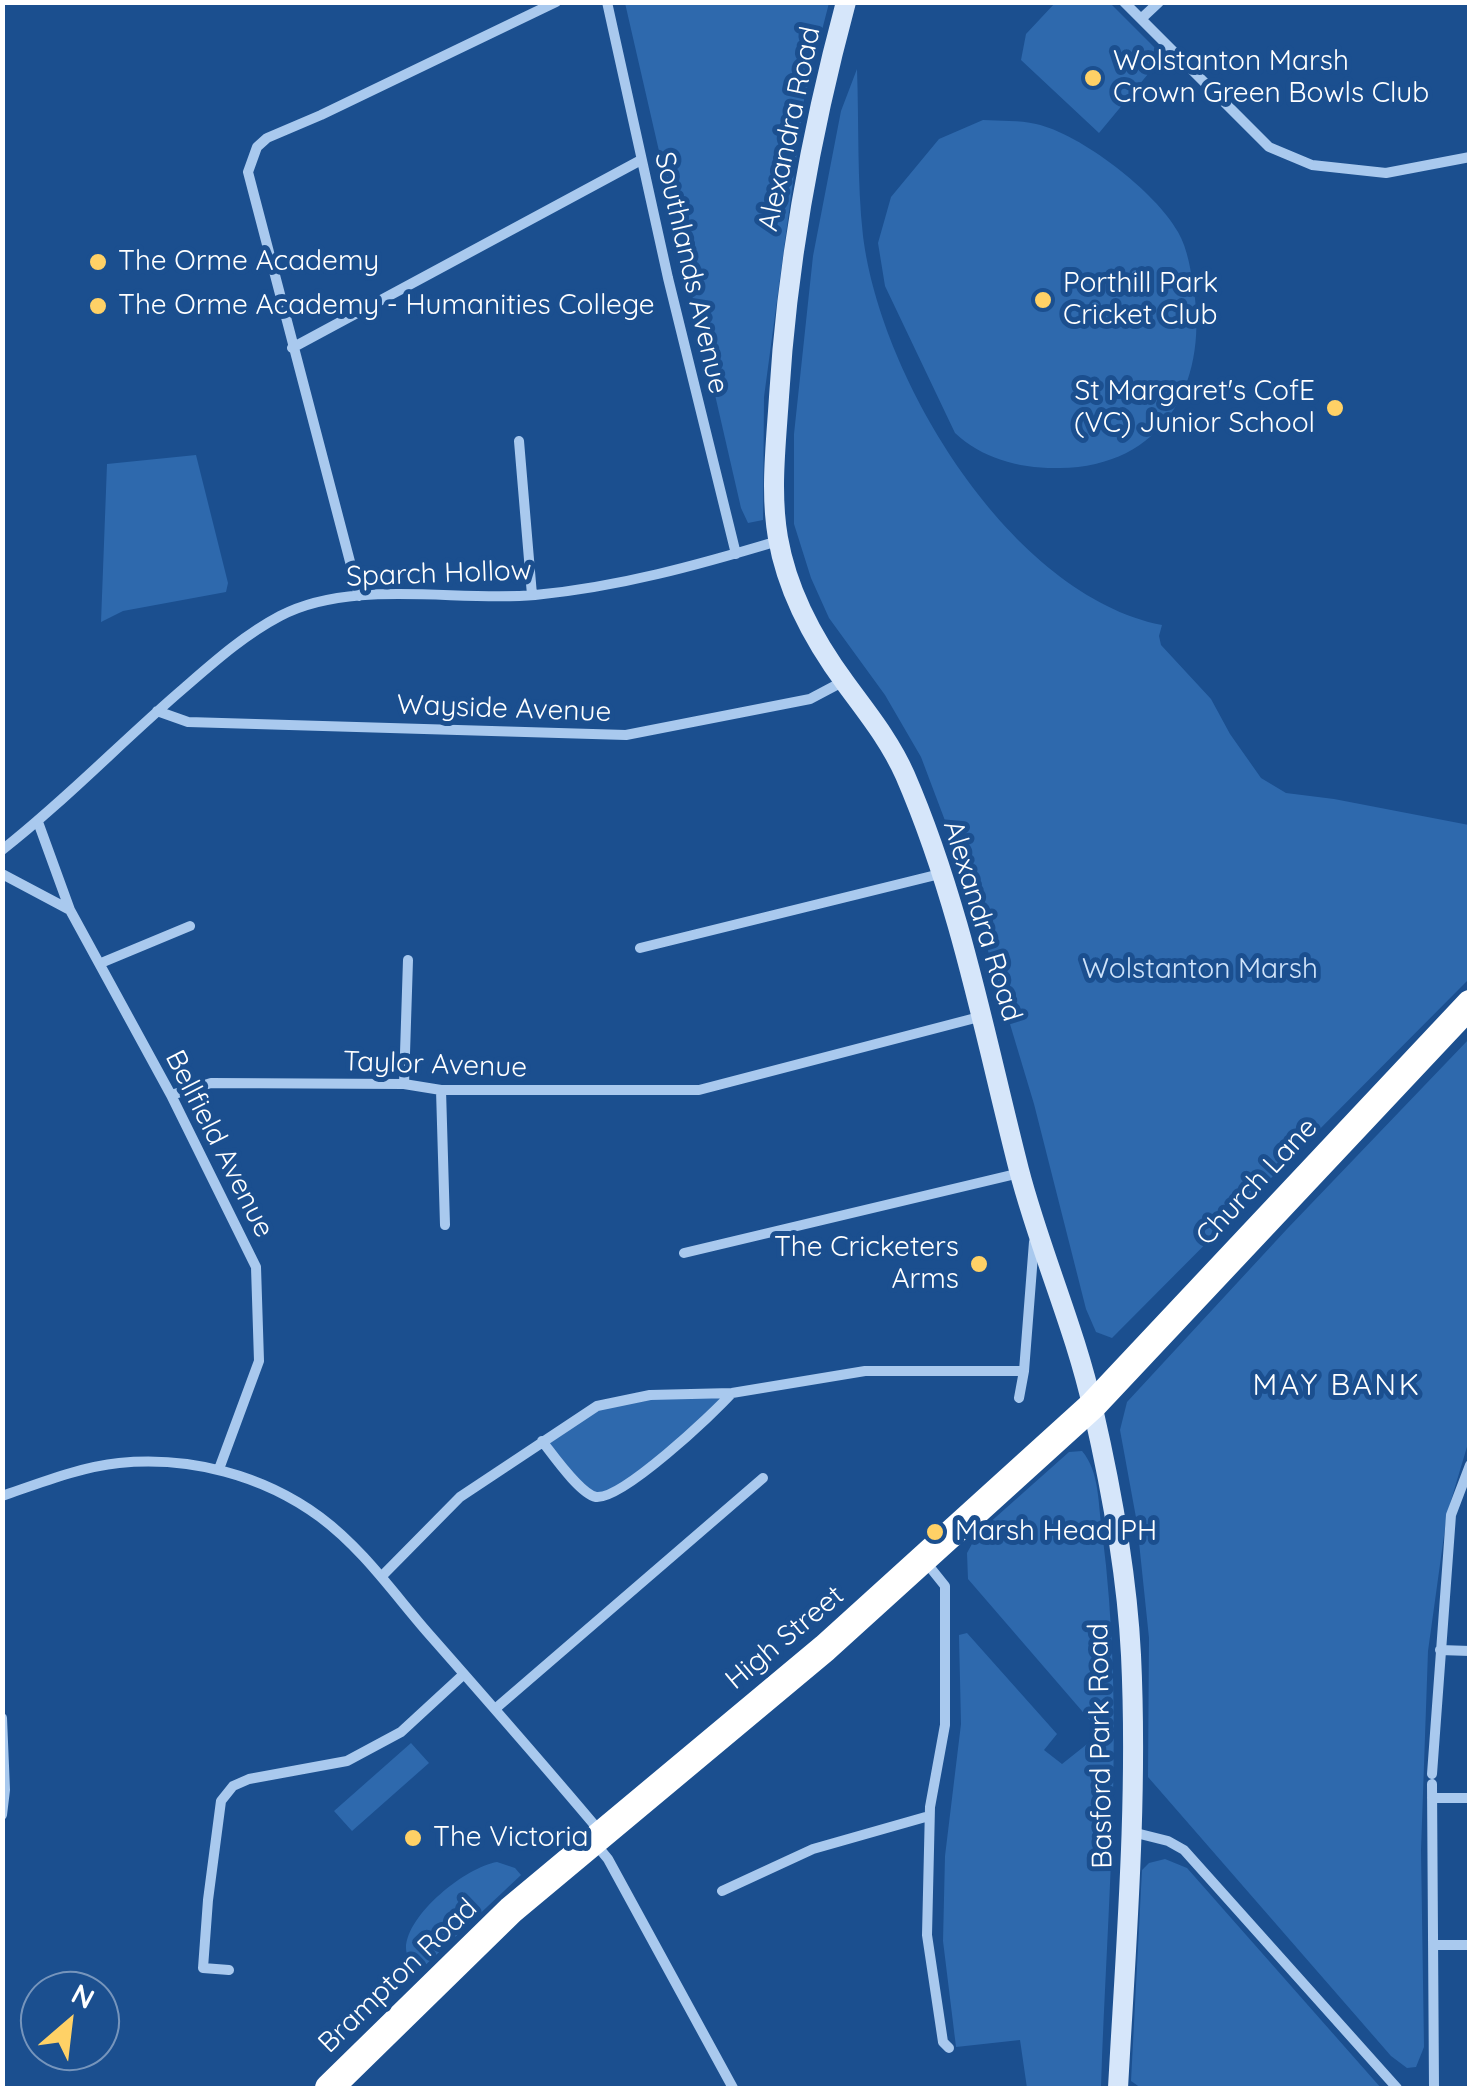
<!DOCTYPE html>
<html>
<head>
<meta charset="utf-8">
<style>
  body { margin:0 }
  #map { position:relative; width:1472px; height:2091px; overflow:hidden; background:#1b4f8f; font-family:Quicksand,sans-serif }
  canvas { display:block }
  .frame { position:absolute; inset:0; border:5px solid #fff; pointer-events:none }
  .north { position:absolute; left:20px; top:1971px; width:100px; height:100px; box-sizing:border-box; background:#1b4f8f; border:2px solid #7695bc; border-radius:50%; rotate:28deg; font-size:28px; font-weight:700; line-height:40px; text-align:center; color:#fff }
  .north::after { content:''; display:block; margin:auto; width:35px; height:45px; background:#ffd166; clip-path:polygon(50% 0,100% 100%,50% 72%,0 100%) }
</style>
</head>
<body>
<div id="map">
<canvas width="1472" height="2091"></canvas>
<div class="frame"></div>
<div class="north">N</div>
</div>
<script>
const ctx = document.querySelector('canvas').getContext('2d');
ctx.lineJoin = 'round';
function fillPath(path, color) { ctx.fillStyle = color; ctx.fill(path, 'evenodd'); }
function trace(path, color, width, dash) { ctx.strokeStyle = color; ctx.lineWidth = width; ctx.lineCap = dash ? 'butt' : 'round'; ctx.setLineDash(dash || []); ctx.stroke(path); }
function write(font, color, halo, rows, align = 'center') {
  ctx.font = font + ' Quicksand,sans-serif'; ctx.lineWidth = 10; ctx.setLineDash([]); ctx.textBaseline = 'middle'; ctx.strokeStyle = halo; ctx.fillStyle = color; for (const [text, x, y, turn = 0] of rows) {
    ctx.save(); ctx.translate(x, y); ctx.rotate((+turn || 0) * Math.PI / 180); ctx.textAlign = isNaN(turn) ? turn : align; if (halo) ctx.strokeText(text, 0, 0); ctx.fillText(text, 0, 0); ctx.restore();
  }
}
fillPath(new Path2D(`
  M625,3H829L804,100L764,397L763,520L748,523L741,508Z
  M1055,3H1110L1163,56L1099,133L1021,60L1026,34Z
  M857,69C859,124 857,182 863,236C881,380 1011,595 1162,625L1159,636L1161,645L1211,699L1230,734L1261,778L1286,793L1334,799L1469,825V979L1112,1338L1096,1332L1086,1309L1034,1104L964,871L921,757L885,695L829,618L811,578L794,524V434L813,256L841,111Z
  M983,120C1000,121 1019,120 1036,124C1081,134 1156,192 1178,232C1188,249 1191,272 1194,291C1208,385 1162,467 1060,468C1021,469 983,459 955,433L885,286L878,243L891,197L939,139Z
  M196,455L228,583L226,592L123,611L101,622L107,464Z
  M1469,1039V1440L1447,1514L1428,1651L1421,1850L1424,2047L1416,2067L1407,2068L1391,2056L1148,1777L1149,1638L1137,1523L1120,1430L1127,1402L1287,1229Z
  M732,1393L619,1492L585,1493L542,1441L597,1406L650,1395Z
  M1082,1451C1100,1472 1098,1505 1102,1531C1126,1715 1107,1904 1101,2088H1027L1020,2040L956,2047L943,1941L945,1856L961,1724L959,1635L967,1633L1057,1734L1044,1750L1062,1764L1101,1733L968,1579L967,1553L978,1533L1069,1452Z
  M411,1743L429,1763L352,1831L334,1811Z
  M1165,1859L1187,1868L1381,2088H1141L1131,2081L1142,1870L1149,1863Z
  M497,1862L515,1868L521,1875L419,1971H412C411,1964 406,1955 406,1948C407,1914 466,1867 497,1862Z`), '#2e69ad');
trace(new Path2D(`
  M607,2L668,278L736,554
  M1124,2L1269,147L1312,165L1386,173L1470,157
  M1142,18L1159,2
  M292,348L641,160
  M519,441L532,595
  M359,596L248,172L257,147L267,138L321,115L556,2
  M157,711L188,722L626,735L810,699L844,681
  M38,822L70,910L171,1095L256,1267L259,1361L219,1469
  M2,850C66,800 122,741 184,688C214,662 244,635 280,616C352,578 456,602 535,595C619,587 698,565 778,541
  M2,874L70,910
  M640,948L944,873
  M101,963L190,926
  M404,1084L408,960
  M441,1090L445,1225
  M171,1095L211,1083L404,1084L441,1090H699L983,1016
  M684,1253L1020,1173
  M1019,1398L1024,1371
  M542,1441C553,1455 580,1494 596,1497C622,1500 713,1414 732,1393
  M2,1496C40,1483 80,1467 119,1463C190,1456 263,1475 320,1517C363,1549 394,1594 428,1633C487,1700 545,1766 602,1834
  M925,1561L945,1586V1725L930,1807L927,1935L943,2042L949,2048
  M382,1576L460,1497L597,1406L650,1395L732,1393L865,1371H1024L1034,1242
  M1440,1650L1470,1651
  M495,1709L763,1478
  M2,1718L5,1790L2,1815
  M1432,1774L1451,1515L1470,1465
  M1432,1784L1434,2088
  M1432,1798H1470
  M1132,1832L1168,1841L1184,1850L1397,2088
  M594,1842L608,1859L733,2088
  M722,1891L813,1849L929,1816
  M1433,1945H1470
  M229,1970L203,1968L208,1900L221,1801L233,1786L249,1779L347,1761L401,1732L464,1674`), '#a9c9ee', 10);
trace(new Path2D(`
  M846,2C811,132 787,263 779,397C776,444 770,492 778,538C787,590 815,642 846,684C868,714 890,741 905,775C960,902 985,1037 1019,1170C1040,1251 1075,1328 1093,1409C1111,1487 1127,1575 1131,1655C1138,1799 1126,1944 1118,2088`), '#d6e6fa', 20);
trace(new Path2D(`
  M329,2088L511,1910L825,1648L1093,1405L1470,1004`), '#fff', 28);
for (const [x, y, r, color] of [
  [1093,78,10,"#ffd166"],
  [98,262,10,"#ffd166"],
  [1043,300,10,"#ffd166"],
  [98,306,10,"#ffd166"],
  [1335,408,10,"#ffd166"],
  [979,1264,10,"#ffd166"],
  [935,1532,10,"#ffd166"],
  [413,1838,10,"#ffd166"]
]) { const dot = new Path2D(); dot.arc(x, y, r, 0, 2 * Math.PI); ctx.fillStyle = color; ctx.fill(dot); trace(dot, '#1b4f8f', 4); }
write('28px', '#fff', '#1b4f8f', [
  ["Wolstanton Marsh",1113,62],
  ["Crown Green Bowls Club",1113,94],
  ["The Orme Academy",118,262],
  ["Porthill Park",1063,284],
  ["Cricket Club",1063,316],
  ["The Orme Academy - Humanities College",118,306],
  ["St Margaret's CofE",1315,392,"right"],
  ["(VC) Junior School",1315,424,"right"],
  ["The Cricketers",959,1248,"right"],
  ["Arms",959,1280,"right"],
  ["Marsh Head PH",955,1532],
  ["The Victoria",433,1838]
], 'left');
write('28px', '#fff', '#1b4f8f', [
  ["Alexandra Road",790,129,-78],
  ["Southlands Avenue",691,273,77],
  ["Sparch Hollow",439,574,-2],
  ["Wayside Avenue",504,709,2],
  ["Alexandra Road",982,921,73],
  ["Taylor Avenue",435,1065,2],
  ["Bellfield Avenue",219,1144,63],
  ["Church Lane",1257,1182,-47],
  ["High Street",785,1638,-40],
  ["Basford Park Road",1101,1746,-91],
  ["Brampton Road",398,1976,-44]
]);
write('28px', '#cfe3fa', '#1b4f8f', [
  ["Wolstanton Marsh",1200,970]
]);
ctx.letterSpacing = '2.5px';
write('30px', '#fff', '#1b4f8f', [
  ["MAY BANK",1337,1386]
]);
ctx.letterSpacing = '0px';
</script>
</body>
</html>
